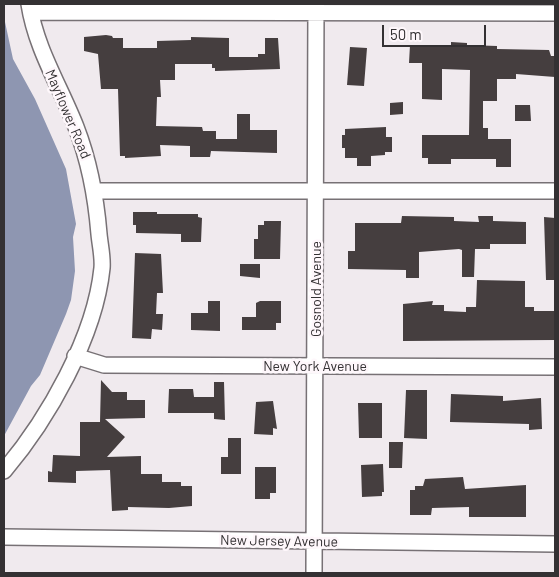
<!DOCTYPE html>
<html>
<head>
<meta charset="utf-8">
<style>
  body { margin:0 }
  #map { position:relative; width:559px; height:577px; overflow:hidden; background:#f0eaee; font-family:Barlow,sans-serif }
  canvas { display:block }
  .frame { position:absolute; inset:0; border:5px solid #343133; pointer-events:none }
  .scale { position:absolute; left:382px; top:25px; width:104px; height:22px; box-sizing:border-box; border:2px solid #343133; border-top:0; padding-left:6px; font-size:15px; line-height:18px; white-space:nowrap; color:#343133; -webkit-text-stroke:4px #fef7fb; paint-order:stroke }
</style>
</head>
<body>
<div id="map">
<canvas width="559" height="577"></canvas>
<div class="frame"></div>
<div class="scale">50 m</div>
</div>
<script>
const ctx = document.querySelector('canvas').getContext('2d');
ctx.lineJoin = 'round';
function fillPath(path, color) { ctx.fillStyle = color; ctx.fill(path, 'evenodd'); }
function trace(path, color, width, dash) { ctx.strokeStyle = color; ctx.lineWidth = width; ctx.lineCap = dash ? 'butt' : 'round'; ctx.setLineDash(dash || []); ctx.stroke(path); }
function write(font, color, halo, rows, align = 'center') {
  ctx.font = font + ' Barlow,sans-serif'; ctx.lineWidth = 5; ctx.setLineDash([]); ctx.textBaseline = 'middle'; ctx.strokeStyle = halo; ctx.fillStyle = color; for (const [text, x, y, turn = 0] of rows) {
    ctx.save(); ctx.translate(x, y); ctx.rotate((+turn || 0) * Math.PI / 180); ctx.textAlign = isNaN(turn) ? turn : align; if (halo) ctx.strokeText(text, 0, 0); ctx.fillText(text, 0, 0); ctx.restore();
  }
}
fillPath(new Path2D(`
  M5,4V22L13,59L35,99L66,169L76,224L73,237L75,271L71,300L66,314L40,375L31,386L4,436Z`), '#8e96b1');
fillPath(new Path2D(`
  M106,35L112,36L113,38H123V48H157V41L191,40V37L229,38V57H258V54H265V38H278L280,69L215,71V68H212V64H175V80H160L161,97H157L156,126L202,127L203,131H216V139H237V114H250V130H277V153L211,151L210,157H190V146L160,145L161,156L125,158V156H120L118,89H101L98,54L84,51V37Z
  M451,42L467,43V45L497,46V49L549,50L551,56H555V77L516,74V79H497V101H483V128H488V139H511V167H496V159H451V164H428V158H422V135H469L470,70L442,69V100L422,99V63H409L410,45H451Z
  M350,47L367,48L364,86L347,85Z
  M403,102V114L390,115V103Z
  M515,105H530L531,121H515Z
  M386,127V137H392V152H385V155L371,156V166H357V158H345V148H342V135H345V129Z
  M133,212H157V214H198V217L202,218L201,242H181V234L136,233V225H133Z
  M402,216L454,217V221L479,222L478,216H493V221L526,222V244H490V249H475L474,277H462V250L459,249L419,252V278H406V270L348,269V251H355V223H401Z
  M544,217L555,218V280H546Z
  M264,221H281L280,259H254V239H258V225H264Z
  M135,253L161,254L163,293H157L156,314H163L162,330L152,329L151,339L132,338Z
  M240,264H260V278L240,276Z
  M477,280L525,281V307H534V311H555V340L403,341V304L433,301L432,305H444V311L466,312V307H476Z
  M208,301H220V331L191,330V313H208Z
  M260,301H281V323H276V330H242V317H256V303Z
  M101,380L112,392H127V400H145V418L105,419L125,437L107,457L141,456V474H162V482H181V486H192V506L169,508L128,507V510L112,511L110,470L76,471V483L48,482V471L52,472L53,455L80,456V422H100Z
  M214,382H224L225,420L214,419V413H168L169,389H193L194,397H214Z
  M406,390H427V439L404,438Z
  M451,394L503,396V401L541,398L542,429L529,430V424L450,422Z
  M273,401L277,429L273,428V435L254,434L256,402Z
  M358,403H382V438H359Z
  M228,438H241V474H221V457H228Z
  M389,442H403L402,468H389Z
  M383,464L384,492H382V496L362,497L361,465Z
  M255,467H276V493H270V499H255Z
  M463,477L465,489L526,485V517H469V507L432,508L431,515H410V490H415V486H423L425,479Z`), '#453e3f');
const minor = new Path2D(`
  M31,12L555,13
  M95,191H555
  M75,356L104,365L555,367
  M4,471C48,419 95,337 102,268C103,257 100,245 99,234C96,197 90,163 76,127C60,86 36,49 29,4
  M4,537L555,544
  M314,573L316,4`);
trace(minor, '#777175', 18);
trace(minor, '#fff', 15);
write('14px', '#343133', '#fef7fb', [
  ["Mayflower Road",68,114,67],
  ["Gosnold Avenue",316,289,-90],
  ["New York Avenue",315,366],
  ["New Jersey Avenue",279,541,1]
]);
</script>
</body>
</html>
